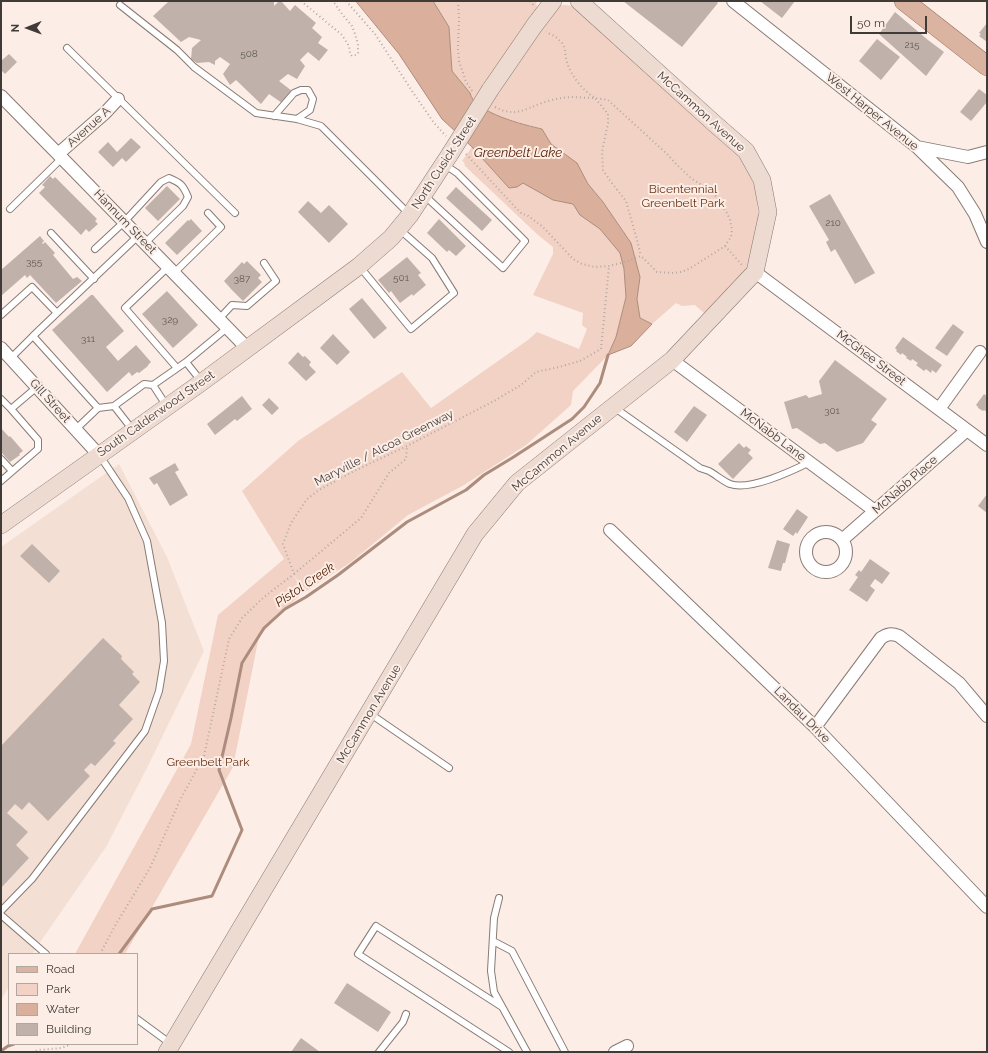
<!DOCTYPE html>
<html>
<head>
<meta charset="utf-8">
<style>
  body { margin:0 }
  #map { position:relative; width:988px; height:1053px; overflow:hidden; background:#fcede6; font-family:Raleway,sans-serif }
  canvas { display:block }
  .frame { position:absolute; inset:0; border:2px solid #413b38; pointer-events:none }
  .legend { position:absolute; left:8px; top:953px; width:130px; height:92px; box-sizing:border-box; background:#fcede6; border:1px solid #b1a6a0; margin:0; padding:5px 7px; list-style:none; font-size:12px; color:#413b38 }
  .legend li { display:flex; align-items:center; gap:8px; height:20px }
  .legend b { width:20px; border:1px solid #b1a6a0 }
  .north { position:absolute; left:8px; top:8px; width:40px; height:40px; -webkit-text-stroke:3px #fcede6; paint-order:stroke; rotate:269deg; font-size:11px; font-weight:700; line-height:16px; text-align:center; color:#413b38 }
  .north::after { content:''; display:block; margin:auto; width:14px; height:18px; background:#413b38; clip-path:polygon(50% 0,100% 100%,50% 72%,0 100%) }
  .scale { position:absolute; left:850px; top:16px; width:77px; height:18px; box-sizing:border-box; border:2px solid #413b38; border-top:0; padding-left:5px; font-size:12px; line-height:14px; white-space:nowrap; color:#413b38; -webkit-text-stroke:3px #fcede6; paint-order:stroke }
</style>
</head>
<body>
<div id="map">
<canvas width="988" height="1053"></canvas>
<div class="frame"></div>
<ul class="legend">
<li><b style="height:5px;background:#dab4a1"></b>Road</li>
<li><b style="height:11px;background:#f1d2c4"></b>Park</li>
<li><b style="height:11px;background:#daaf9b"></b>Water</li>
<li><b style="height:11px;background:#c0b2ab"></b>Building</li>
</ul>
<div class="north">N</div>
<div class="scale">50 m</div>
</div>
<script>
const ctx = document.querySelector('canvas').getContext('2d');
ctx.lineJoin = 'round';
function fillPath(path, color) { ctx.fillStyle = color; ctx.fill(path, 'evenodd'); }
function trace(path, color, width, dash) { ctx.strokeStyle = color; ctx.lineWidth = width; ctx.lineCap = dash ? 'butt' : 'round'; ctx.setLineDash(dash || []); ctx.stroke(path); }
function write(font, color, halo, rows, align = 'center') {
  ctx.font = font + ' Raleway,sans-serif'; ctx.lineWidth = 4; ctx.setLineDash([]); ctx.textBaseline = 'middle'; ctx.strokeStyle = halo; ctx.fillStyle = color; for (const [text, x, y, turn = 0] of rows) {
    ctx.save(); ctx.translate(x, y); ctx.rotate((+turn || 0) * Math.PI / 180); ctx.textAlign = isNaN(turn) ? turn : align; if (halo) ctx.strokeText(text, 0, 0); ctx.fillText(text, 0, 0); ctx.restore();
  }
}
fillPath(new Path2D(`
  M119,464L167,557L204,651L148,766L106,847L32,954H9V987L1,999V547Z`), '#f4dfd4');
fillPath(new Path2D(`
  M433,1H536L537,7L566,5L572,6L737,151L749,172L756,191L758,211V228L747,268L738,284L704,313L695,305L682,306L676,303L652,324L640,318L637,299L640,277L631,243L603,202L588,184L577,163L551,144L542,129L510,120L492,114L471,97L470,93L452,71L449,27Z
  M472,147L509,188L523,182L553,200L573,204L580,215L600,229L621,253L624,269L626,297L616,337L608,355L573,391L571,405L526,445L464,485L408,515L351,562L305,592L291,570L303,592L259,636L233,767L125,954H75L191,744L218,615L284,559L242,491L298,441L402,372L431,408L528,340L537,332L579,349L587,329L582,325L583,313L533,295L553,254V247L538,235L465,166L464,162L462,161Z`), '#f1d2c4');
const water = new Path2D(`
  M356,1H433L449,27L452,71L470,93C474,113 525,125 542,129L551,144L577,163L588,184L603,202L631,243L640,277L637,299L640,318L652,324L631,346L608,355L616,337L626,297L624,269L620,253L600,229L580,215L573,204L553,200L523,183L517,187L509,188L472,147L442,119L399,54Z`);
fillPath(water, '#daaf9b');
trace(water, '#ac8c7d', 1);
trace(new Path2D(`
  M119,954L152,909L212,896L242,830L219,770L231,718L242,663L264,628L285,609L306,597L338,575L407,522L466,490L484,475L512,458L572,419L584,407L600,383L608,355
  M1,1051L8,1046L14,1044`), '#ac8c7d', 3);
fillPath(new Path2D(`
  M167,1H274V6L279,1H281L290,11L295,5L316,23L312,28L322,37L318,43L328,50L319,61L308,52L300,60L305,66L297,79L288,74L279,81L292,91L282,103L269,94L261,104L236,80L230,85L223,74L230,64L220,57L215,61V65L209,62L197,63L191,59L192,48L201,40L189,37L181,42L153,16L168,2Z
  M623,1H716L718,3L682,47Z
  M760,1H795L782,18Z
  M895,12L928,40L944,52L926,76L879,34Z
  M987,23V42L979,36L981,34L979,33Z
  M877,39L900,57L881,80L859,61Z
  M9,54L17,62L5,74L1,70V61Z
  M979,89L987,95V102L971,121L960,112Z
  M131,138L141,147L126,162L122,158L113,167L98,152L108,142L117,152Z
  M50,176L53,179L55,177L97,219L95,221L98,224L89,232L86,229L81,235L39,193L45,187L42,185Z
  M167,186L180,199L158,221L145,208Z
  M456,187L492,220L482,231L446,198Z
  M830,194L875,273L855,284L835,249L831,252L826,242L829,240L809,206Z
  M308,201L321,213L329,205L348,224L329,243L298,212Z
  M191,219L202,231L177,255L165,243L188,220L189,221Z
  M439,219L466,246L456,256L449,250L447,252L427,233Z
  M40,236L44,241L42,243L43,244L45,242L55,253L53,255L73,279L77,277L82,281L56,303L30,275L27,278L25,275L1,296V270Z
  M407,257L421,273L418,275L426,285L413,296L412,294L400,303L391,291L389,293L378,280Z
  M247,261L261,275L258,278L262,282L243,301L231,289L224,281L242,262L244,264Z
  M167,291L198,325L173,348L142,314Z
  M91,295H93L124,331L106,347L118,361L136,345L151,362L148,365V366L139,373L137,372L132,376L129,372L107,392L52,330Z
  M362,298L387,328L374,339L349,309Z
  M953,324L964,332L947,356L935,348Z
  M333,334L350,352L337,365L320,348Z
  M903,337L942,365L936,373L932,370L931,373L926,369L924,371L916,365L918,363L912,359L911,361L906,358L907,357L902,353L901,355L896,351L897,350L895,348Z
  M298,352L303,357L305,356L311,362L309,365L316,372L306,381L288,363Z
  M835,360L887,399L871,420L877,424L863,443L837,452L825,443L820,444L797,428L792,429L784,402L806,395L809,398L822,394L819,381Z
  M984,394L987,396V412L984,410L983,411L978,408V407L976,405Z
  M242,396L252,409L237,421L235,419L215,435L207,424Z
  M269,398L279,408L272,415L262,405Z
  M694,406L707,415L687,442L674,432Z
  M1,428L9,437L10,436L23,451L19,454L20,455L10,462L1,452Z
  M739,443L744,448L746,446L751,450L748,453L753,458L733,479L718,464Z
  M175,463L179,470L175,472L188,495L170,506L157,483L154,485L149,478Z
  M987,494V513L978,506Z
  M797,509L808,517L797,534L796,532L793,536L783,529Z
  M777,540L790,544L785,563H783L781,571L768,568Z
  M32,544L60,571L49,583L20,556Z
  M870,559L890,573L882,584L875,579L870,586L875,590L867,602L849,590L858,577L855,575L859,570L861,572Z
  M103,638L122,656L121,659L134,672L132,674L140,682L119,705L133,719L113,741L116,743L95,766L91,763L84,770L90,776L48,821L29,802L22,810L15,804L7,813L28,832L16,845L29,858L1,888V746Z
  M347,983L391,1012L378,1032L334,1003Z
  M301,1038L320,1052H291Z`), '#c0b2ab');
const lane = new Path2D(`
  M120,5L177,50L194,67L256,113L297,119L321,126L409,214
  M67,48L235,213
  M274,116L294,93L301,90H308L313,99L310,110L297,119
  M425,196L503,268L525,241L457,173L445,165
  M10,209L62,158
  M51,233L94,279
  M95,249L124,222L161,182L169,178C181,183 183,185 188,197L183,206L145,243
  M168,267L125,308L177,368
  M360,267L411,329L454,293L432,258L399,229
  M174,273L221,227L208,213
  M57,313L138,236
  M1,315L32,287L57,313L33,336
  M219,319L232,305L247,306L276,281L264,263
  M11,358L33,336L98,408
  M201,381L186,362L227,328
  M1,399L11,409
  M166,405L153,385L186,362
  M615,408L700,468C703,469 706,470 709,471C716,475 723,481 730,484C749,491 792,471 810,462
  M76,429L98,408L114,406
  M132,429L114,406L144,384L153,385
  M1,459L12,471
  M1,481L38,449V440L11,409L37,387
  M369,713L449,768
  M499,898L494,918L491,971L494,992L527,1052
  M1,911L32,879L145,731L159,691L164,661L162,623L147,541L128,498L100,456
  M1,915L46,954
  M493,941L512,951L565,1052
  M502,1007L376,926L358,954L509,1052
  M137,1019L171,1044
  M379,1052L403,1022L406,1014`);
const street = new Path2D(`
  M733,1L917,147L958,187L975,214L987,242
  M1,96L58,154L247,348
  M917,147L968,157L987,152
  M58,154L105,113L118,99
  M755,272L987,445
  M1,348L99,455
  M672,360L875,511
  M939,409L980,352
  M610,530L815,727L987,907
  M806 552a20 20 0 1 1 40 0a20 20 0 1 1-40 0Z
  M842,540L967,430
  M815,727L881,638C887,634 891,633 899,636L959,683L987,716
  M615,1052L627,1046`);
const secondary = new Path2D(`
  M490,90L534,26L553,1
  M1,525L202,382L359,266L391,238L410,215L450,154
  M167,1052L475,534L517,483L672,360L755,272L768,212L762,180L746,151L715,124L579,1`);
const primary = new Path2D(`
  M904,1L987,66`);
trace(lane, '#887b75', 8);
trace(street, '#887b75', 14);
trace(secondary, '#887b75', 18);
trace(primary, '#956953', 20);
trace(new Path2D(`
  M301,1L342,35L349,46L350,54L352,56L356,55L358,53V44L355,34L352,26L342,14L333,1
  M346,1L375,34L414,94L434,123L446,136
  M458,1L459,19L458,49L459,61L466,82L473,92
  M530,1L533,5
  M495,107C514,117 524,110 542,103C548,101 555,99 561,98C572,96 584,98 595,98L608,114V123L602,152L603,170L611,182L626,201L637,240L641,256
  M466,154L516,208L522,214L527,215L543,227L573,259L582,264L595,267L609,266L621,263L641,256L657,272L672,273L681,272L689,269L725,246L731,237L732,230L730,220L727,213L713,192L692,179L676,164L667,154L608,100C604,99 599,99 596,98C584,93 570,74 567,62C564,54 567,46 559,40C556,36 550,34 546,32
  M725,246L742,265
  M294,574L361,518L389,473L406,459L407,446
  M100,954L116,924L150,868L180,800L204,756L229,639L242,618L264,597L294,574L283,544L291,523L307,499L319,490L352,472L407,446L494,401L521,385L536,372L559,367L580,361L601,349L609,266
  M32,1052L38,1050L62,1048L71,1044`), '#b4a8a3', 2, [1, 3]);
trace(lane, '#fff', 6);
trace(street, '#fff', 12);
trace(secondary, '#eddad0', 17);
trace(primary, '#dab4a1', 19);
const secondaryBridge = new Path2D(`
  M450,154L490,90`);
trace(secondaryBridge, '#887b75', 18, []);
trace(secondaryBridge, '#eddad0', 17);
write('10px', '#615955', null, [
  ["215",912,45],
  ["508",249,54],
  ["210",833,223],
  ["355",34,262],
  ["501",401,278],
  ["387",242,279],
  ["329",170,320],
  ["311",88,339],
  ["301",832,411]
]);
write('12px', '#413b38', '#fcede6', [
  ["McCammon Avenue",701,112,42],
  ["West Harper Avenue",872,112,39],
  ["Avenue A",89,127,-42],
  ["North Cusick Street",444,163,-57],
  ["Hannum Street",125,222,46],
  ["McGhee Street",871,358,37],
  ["Gill Street",50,401,48],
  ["South Calderwood Street",156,414,-35],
  ["McNabb Lane",773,435,37],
  ["Maryville / Alcoa Greenway",384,448,-27],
  ["McCammon Avenue",557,453,-40],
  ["McNabb Place",905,485,-41],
  ["McCammon Avenue",369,714,-59],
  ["Landau Drive",802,715,45]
]);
write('12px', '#6a3416', '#fcede6', [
  ["Bicentennial",683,189],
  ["Greenbelt Park",683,203],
  ["Greenbelt Park",208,762]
]);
write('italic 13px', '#542000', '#fcede6', [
  ["Greenbelt Lake",518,153],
  ["Pistol Creek",305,585,-34]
]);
</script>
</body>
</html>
